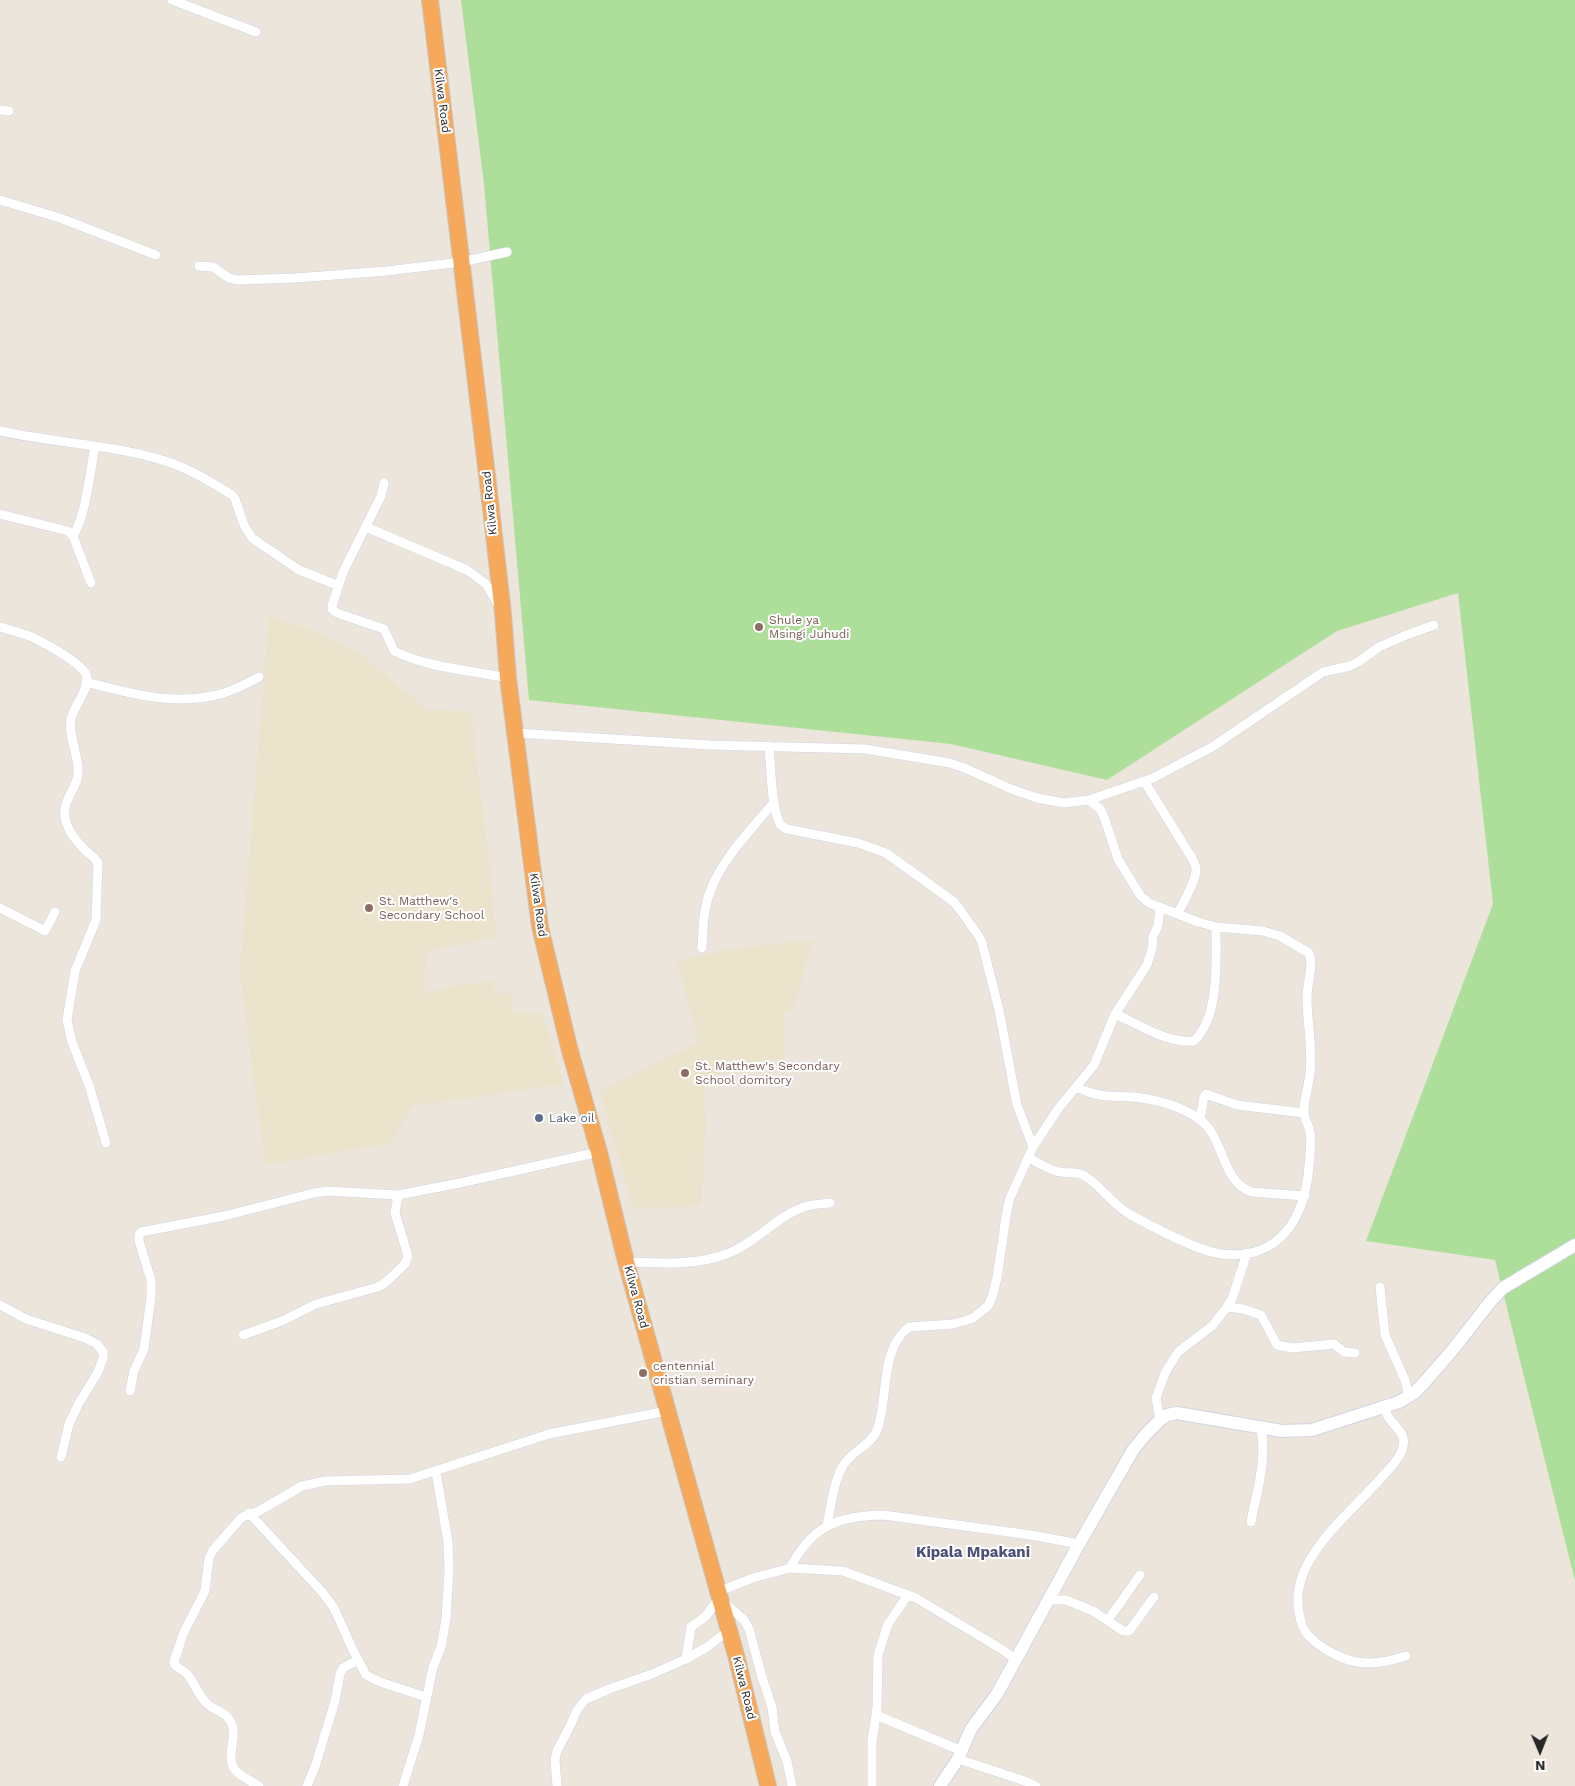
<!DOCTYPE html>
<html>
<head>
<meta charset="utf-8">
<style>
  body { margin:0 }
  #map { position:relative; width:1575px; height:1786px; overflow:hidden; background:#ebe5dc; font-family:"Work Sans",sans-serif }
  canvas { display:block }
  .north { position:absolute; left:1515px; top:1726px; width:50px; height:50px; -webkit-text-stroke:4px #fff; paint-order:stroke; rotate:179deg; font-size:14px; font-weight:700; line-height:20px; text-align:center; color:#292929 }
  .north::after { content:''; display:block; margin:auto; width:18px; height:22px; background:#292929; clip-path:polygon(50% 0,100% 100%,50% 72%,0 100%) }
</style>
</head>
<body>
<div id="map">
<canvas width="1575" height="1786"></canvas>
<div class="north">N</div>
</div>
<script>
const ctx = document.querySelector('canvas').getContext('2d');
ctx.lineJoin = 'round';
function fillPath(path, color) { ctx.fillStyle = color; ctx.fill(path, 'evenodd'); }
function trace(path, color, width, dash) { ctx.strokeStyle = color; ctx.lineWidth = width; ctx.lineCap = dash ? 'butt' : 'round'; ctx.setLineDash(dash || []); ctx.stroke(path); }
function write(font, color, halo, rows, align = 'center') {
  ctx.font = font + ' "Work Sans",sans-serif'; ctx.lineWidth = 4; ctx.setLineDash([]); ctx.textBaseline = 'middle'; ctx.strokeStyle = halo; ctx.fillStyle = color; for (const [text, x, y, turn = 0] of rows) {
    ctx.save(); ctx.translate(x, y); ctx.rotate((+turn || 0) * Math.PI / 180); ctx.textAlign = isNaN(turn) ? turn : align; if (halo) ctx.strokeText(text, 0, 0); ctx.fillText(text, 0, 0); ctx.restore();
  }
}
fillPath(new Path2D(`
  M269,616L314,630L359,653L426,709L471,712L491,880L496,937L427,951L423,994L452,986L494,980L495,995L510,991L514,1013H541L564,1084L413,1106L390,1143L265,1165L240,972Z
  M814,939L793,1009L784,1014V1059L762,1060L761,1073L712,1074L711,1080L704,1088L706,1124L701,1205L680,1207L634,1208L617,1153L600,1091L659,1061L699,1043L677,961L726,950Z`), '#ece3cc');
fillPath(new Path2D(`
  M461,0H1575V1581L1495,1260L1366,1241L1493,904L1458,593L1337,631L1107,780L951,744L529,700L484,184Z`), '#aedf9a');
const street = new Path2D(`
  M172,0L256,32
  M0,110L9,111
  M0,200L60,218L156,255
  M199,266L213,267L229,278L237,280L295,278L387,271L461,262L507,252
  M0,431C57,444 118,444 174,464C195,472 213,483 232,495L235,499L244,525L252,538L299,570L337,585
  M384,483L381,496L343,572L332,606V609L337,613L384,629L394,651C429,668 469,670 508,678
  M0,514L68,531L73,536L91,583
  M366,527L467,570L486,584L499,606
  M73,536C86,516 90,471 95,446
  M0,627C11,630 22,633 32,637C44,643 85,664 87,677C88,692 74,705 71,719C68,738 80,757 78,775C76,791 60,801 66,822C69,832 78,843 85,850C90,855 95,857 98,863L96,920L75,971L67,1020L72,1042L90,1088L106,1143
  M86,682C131,694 178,707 224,693C236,689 248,683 259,677
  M515,733L710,745L865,749L950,763L967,769L1011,789L1037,798L1064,803L1072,802L1089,800L1153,778L1212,747L1323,672L1350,666L1358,662L1379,647L1404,636L1434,625
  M769,746C771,767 771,803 779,822C780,826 783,827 787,829L858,843L886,853L954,902L961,911L980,938L982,943L999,1010L1017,1105L1033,1147
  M1144,781L1192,858C1193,861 1196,866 1196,869C1197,878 1182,906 1177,914
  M0,908L45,931L55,912
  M702,948C703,929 703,910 710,892C721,859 753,828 774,802
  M1115,1014C1138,1024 1168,1044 1194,1041C1220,1017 1216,960 1216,927
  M1076,1088C1084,1090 1091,1093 1099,1095C1110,1097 1122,1096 1133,1097C1155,1099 1181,1106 1199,1119C1225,1137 1220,1180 1251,1192L1305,1196
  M1200,1119L1204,1097L1206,1094L1237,1105L1304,1113
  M1029,1158C1037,1162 1046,1168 1056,1171C1065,1175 1075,1170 1085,1176C1102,1187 1113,1205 1131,1215C1153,1227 1197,1251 1221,1254C1280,1261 1305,1218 1309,1166C1310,1155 1312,1143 1310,1132C1309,1126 1305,1120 1304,1114C1303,1101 1309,1086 1310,1073C1313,1047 1307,1023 1307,997C1307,983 1314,967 1309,953L1280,936L1263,931L1216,927L1198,922L1149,903L1140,895L1118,859L1104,817L1100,809L1089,800
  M626,1262C660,1263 697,1266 729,1253C756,1242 776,1217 804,1207C812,1204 821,1204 830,1203
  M1380,1287L1385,1335L1405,1380L1409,1396
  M0,1305L26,1319L85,1338L97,1344L103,1352V1358L98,1372L79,1403L69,1424L61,1457
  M1227,1307L1243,1309L1261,1315L1277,1345L1292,1348L1334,1344L1344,1352L1355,1353
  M243,1335L282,1321L316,1304L378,1287L385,1283L405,1264L408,1256L395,1213L398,1195
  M130,1391L134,1371L144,1349L151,1297V1280L139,1241V1235L141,1232L224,1216L314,1193L327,1191L398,1195L460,1183L599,1152
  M1385,1406C1386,1410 1386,1414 1388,1417C1395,1428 1408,1433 1402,1450C1399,1460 1389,1469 1382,1477C1355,1508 1306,1547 1299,1588C1296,1600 1299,1626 1308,1635C1320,1648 1340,1659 1357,1662C1373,1665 1391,1661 1406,1656
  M1160,1420L1156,1398L1165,1373L1178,1352L1212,1326L1227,1307L1232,1299L1247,1253
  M249,1513L323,1593L334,1608L352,1648L366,1675L380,1682L426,1697
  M1251,1522C1257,1492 1267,1459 1261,1428
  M827,1525C831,1507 834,1477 845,1463C853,1451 872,1444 877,1430C889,1398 879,1350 909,1327L953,1324L964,1321L973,1318L988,1306L992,1297L997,1278L1007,1210L1010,1198L1033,1147L1058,1109L1094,1065L1115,1014L1147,965L1152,949L1153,936L1158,926L1160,908
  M790,1568C812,1526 837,1516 883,1515L1031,1535L1079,1544
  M717,1592L753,1578L790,1568L843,1571L916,1598L1003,1650L1015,1659
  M1049,1600H1066L1093,1611L1123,1631H1129L1154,1597
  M1108,1620L1140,1575
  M686,1659L691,1627L706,1616L719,1598L744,1620L749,1629L762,1677L772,1707L775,1732L787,1761L792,1786
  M876,1715L962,1751
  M958,1759L1025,1781L1036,1786
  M259,1786C251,1781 242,1777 236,1771C223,1757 241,1734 229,1719C225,1712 216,1711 210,1706C199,1699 196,1684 187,1674C183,1669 175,1669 174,1662L183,1634L205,1591L209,1558L213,1550L242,1517L259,1511L302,1486L325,1481L410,1479L549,1434L667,1411
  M307,1786L315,1767L335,1701L340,1674L343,1668L358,1660
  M403,1786L419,1735L433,1667L441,1647L446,1619L449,1570L448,1542L436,1472
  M557,1786L555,1759L557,1751L571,1724L577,1710L586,1699L609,1689L652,1674L686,1659L707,1647L728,1631
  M872,1786V1741L877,1708L878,1655L888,1624L908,1595`);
const secondary = new Path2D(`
  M940,1786L958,1759L971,1729L997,1694L1079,1544L1133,1450L1146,1434L1160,1420L1167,1415L1177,1413L1282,1431L1312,1430L1399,1402L1414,1393L1422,1385L1450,1353L1491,1301L1503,1288L1575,1245`);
const highway = new Path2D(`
  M430,0L487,475L503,613L508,678L540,927L570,1051L599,1152L626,1262L737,1659L768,1786`);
trace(street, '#d1d3e1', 10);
trace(secondary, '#d1d3e1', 14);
trace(highway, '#c7c7c7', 18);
trace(street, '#fff', 9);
trace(secondary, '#fff', 12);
trace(highway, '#f6a85b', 16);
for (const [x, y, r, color] of [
  [759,627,5,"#8d6e63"],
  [369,908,5,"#8d6e63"],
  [685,1073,5,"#8d6e63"],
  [539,1118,5,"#5c6f8a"],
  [643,1373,5,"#8d6e63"]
]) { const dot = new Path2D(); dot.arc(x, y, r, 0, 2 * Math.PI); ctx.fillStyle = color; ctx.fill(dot); trace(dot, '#fff', 2); }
write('12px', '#292929', '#fff', [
  ["Kilwa Road",442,101,83],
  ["Kilwa Road",490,503,-96],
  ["Kilwa Road",538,905,82],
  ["Kilwa Road",636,1297,75],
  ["Kilwa Road",744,1688,76]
]);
write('12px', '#785e54', '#fff', [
  ["Shule ya",769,620],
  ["Msingi Juhudi",769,634],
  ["St. Matthew's",379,901],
  ["Secondary School",379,915],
  ["St. Matthew's Secondary",695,1066],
  ["School domitory",695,1080],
  ["centennial",653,1366],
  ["cristian seminary",653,1380]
], 'left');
write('12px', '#4e5e75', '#fff', [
  ["Lake oil",549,1118]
], 'left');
write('bold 15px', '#4c5178', '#fff', [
  ["Kipala Mpakani",973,1553]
]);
</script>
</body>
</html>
